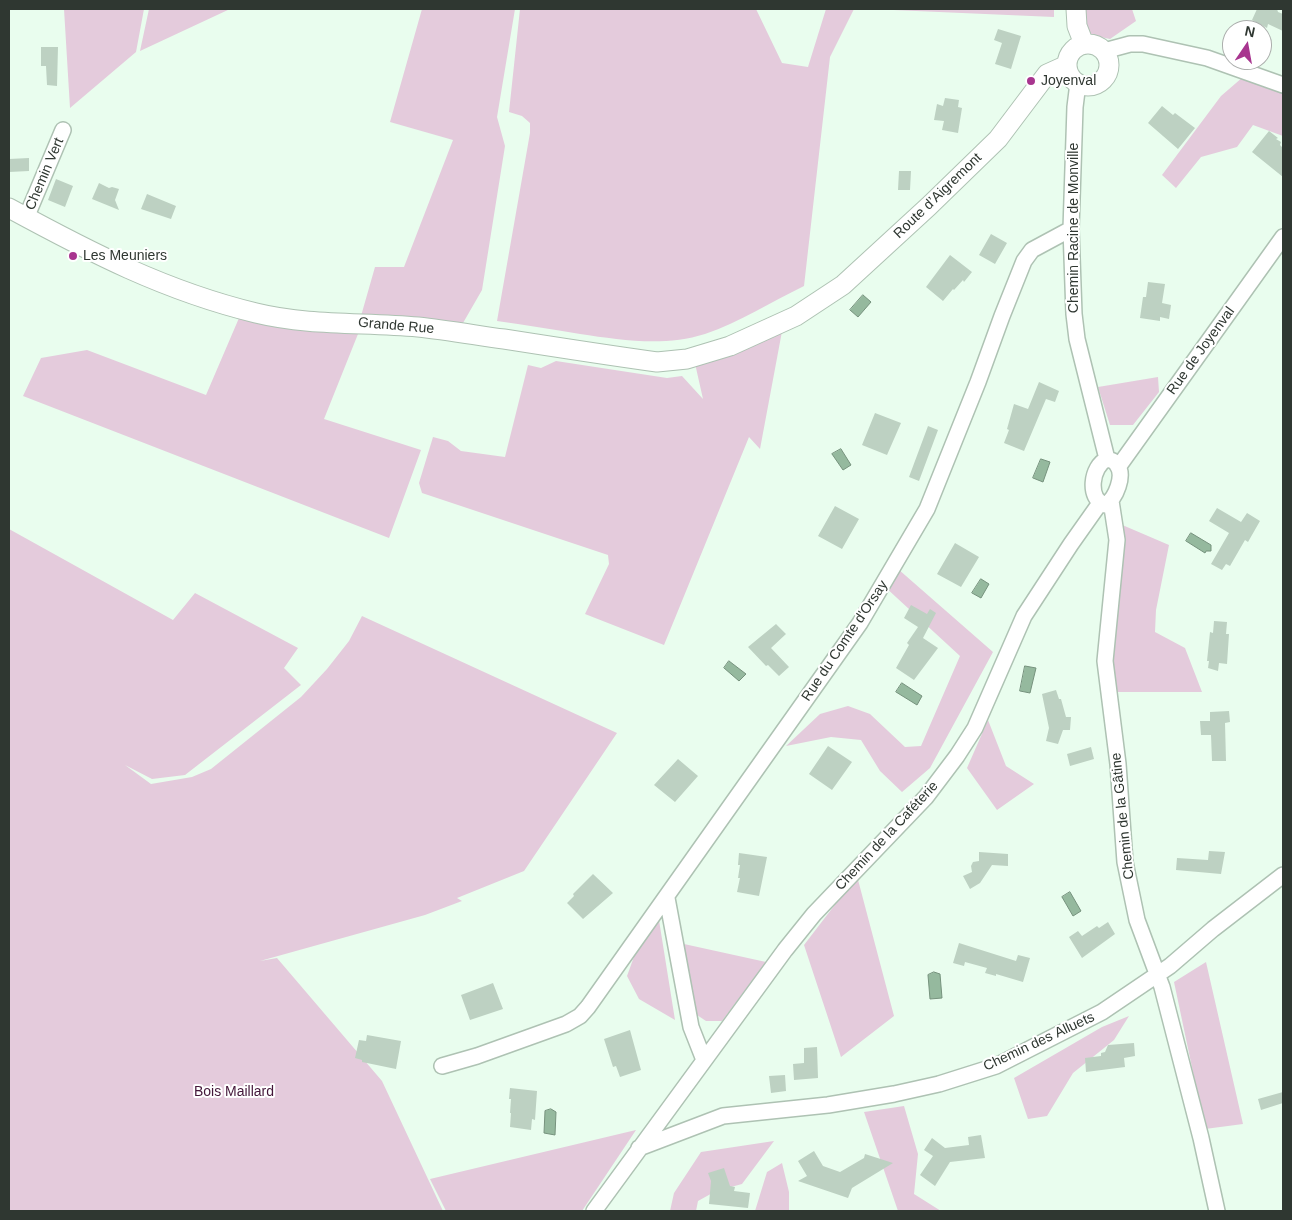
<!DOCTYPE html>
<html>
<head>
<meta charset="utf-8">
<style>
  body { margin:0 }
  #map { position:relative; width:1292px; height:1220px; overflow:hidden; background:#e9fdee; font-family:Arial,sans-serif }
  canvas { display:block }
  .frame { position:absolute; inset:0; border:10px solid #2f3731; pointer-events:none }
  .north { position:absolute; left:1222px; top:20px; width:50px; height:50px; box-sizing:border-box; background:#fff; border:1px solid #acafad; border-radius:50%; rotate:12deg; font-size:14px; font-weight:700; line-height:20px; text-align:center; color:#2f3731 }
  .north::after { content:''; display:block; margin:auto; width:18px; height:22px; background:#a8358f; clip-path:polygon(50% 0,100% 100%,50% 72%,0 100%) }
</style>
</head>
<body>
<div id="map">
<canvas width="1292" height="1220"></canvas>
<div class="frame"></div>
<div class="north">N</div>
</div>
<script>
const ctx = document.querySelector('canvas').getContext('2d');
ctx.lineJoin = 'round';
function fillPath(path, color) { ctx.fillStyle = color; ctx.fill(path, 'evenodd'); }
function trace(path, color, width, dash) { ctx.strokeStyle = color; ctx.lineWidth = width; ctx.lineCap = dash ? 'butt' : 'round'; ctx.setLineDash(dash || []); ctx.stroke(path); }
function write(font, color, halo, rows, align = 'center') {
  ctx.font = font + ' Arial,sans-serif'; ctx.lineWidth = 4; ctx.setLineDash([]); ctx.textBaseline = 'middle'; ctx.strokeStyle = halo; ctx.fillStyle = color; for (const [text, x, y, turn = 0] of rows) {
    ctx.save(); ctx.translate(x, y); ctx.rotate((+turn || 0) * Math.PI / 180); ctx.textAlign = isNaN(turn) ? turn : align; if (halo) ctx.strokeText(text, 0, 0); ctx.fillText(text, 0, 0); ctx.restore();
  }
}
fillPath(new Path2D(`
  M64,9H144L136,52L70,108Z
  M149,9H230L140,51Z
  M422,9H515L497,117L505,146L482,290L463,323L361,316L375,267H404L453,140L390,122Z
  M520,9H756L782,63L808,67L826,9H854L830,57L804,286C771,302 740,322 705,334C664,347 621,340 580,334C552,329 525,325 497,321L530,133V123L522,116L509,112Z
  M870,9H1054V17Z
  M1079,9H1132L1136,21L1110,39L1081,33Z
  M1243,77L1283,94V136L1253,125L1237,147L1201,157L1176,188L1162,175L1221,96Z
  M239,318L298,328L358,334L324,419L421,450L389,538L23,396L41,358L87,350L206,395Z
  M783,326L760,449L749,437L664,645L585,614L609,564L608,555L422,493L419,483L433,437L448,441L461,451L505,457L528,365L541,368L556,361L667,378L682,376L703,399L694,359Z
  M1158,377L1159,392L1133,425H1110L1098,387Z
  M1120,524L1169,545L1156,610L1155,632L1185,648L1202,692H1107Z
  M9,529L173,620L195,593L298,648L284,668L301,685L185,775L152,779L125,765L151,784L192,777L211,769L301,697L327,669L349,641L362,616L617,733L524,871L457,898L462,901L425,915L260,961L277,958L382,1081L443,1211H9Z
  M898,569L993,652L930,768L902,792L880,771L861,740L831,737L786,746L820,714L848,706L870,714L905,747L921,746L960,656L884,586Z
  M988,720L1006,766L1034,784L997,810L967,768Z
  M857,876L894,1016L841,1057L804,945Z
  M658,914L675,1020L639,999L627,976L639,943Z
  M684,944L766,962L722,1021H706L694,1013Z
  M1206,962L1243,1124L1205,1129L1174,982Z
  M1129,1016L1114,1040L1073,1073L1047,1116L1028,1119L1014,1078L1102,1027Z
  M904,1106L918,1154L914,1194L941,1211H898L864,1112Z
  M636,1130L582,1211H446L430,1179Z
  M774,1141L742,1184L716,1191L698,1201L696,1211H670L674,1193L701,1152Z
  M782,1163L789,1192V1211H755L767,1172Z`), '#e4cbdc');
const water = new Path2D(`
  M863,295L871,302L858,317L850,310Z
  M841,449L851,465L843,470L832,454Z
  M1041,459L1050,462L1043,482L1033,478Z
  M1191,533L1211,545V551H1206L1205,553L1186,541Z
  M981,579L989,584L981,598L972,593Z
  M729,661L746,674L739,681L724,668Z
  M1025,666L1036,668L1030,693L1020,691Z
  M902,683L922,696L917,705L896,692Z
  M1070,892L1081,911L1073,916L1062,897Z
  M934,972L940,974L942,998L930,999L928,975Z
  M551,1109L556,1112L555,1135L544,1133L545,1111Z`);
fillPath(water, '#95b99e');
trace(water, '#76927d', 1);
fillPath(new Path2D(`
  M1257,9H1277L1278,12L1283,14V31L1268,24L1267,28L1252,20Z
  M998,29L1021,36L1011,69L995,64L1002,43L994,40Z
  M41,47H58L57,86L47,85L46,66H41Z
  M945,98L959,100L958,107L962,108L958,133L942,130L944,121L934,120L937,104L943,106Z
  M1162,106L1173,115L1175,113L1195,128L1178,149L1148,123Z
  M1269,131L1278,138L1276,139L1281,142L1280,145L1283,148V177L1252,152Z
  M29,158V171L9,172V159Z
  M899,171H911L910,190H898Z
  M56,179L73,186L65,207L48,200Z
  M99,183L109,188L112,187L119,189L115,200L119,210L92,199Z
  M147,194L176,206L171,219L141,209Z
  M991,234L1007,243L995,264L979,255Z
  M950,255L972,272L964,282L963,280L954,290L953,289L943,301L926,287Z
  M1148,282L1165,284L1162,303L1171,305L1169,319L1160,317V321L1140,318L1143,297H1146Z
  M1039,382L1059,391L1055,402L1046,399L1024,451L1004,443L1009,430L1007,429L1014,404L1028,409Z
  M875,413L901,423L887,455L862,445Z
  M928,426L938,430L919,481L909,477Z
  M835,506L859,519L842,549L818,536Z
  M1217,508L1241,522L1247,513L1260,521L1248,542L1245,540L1230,566L1226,564L1222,570L1211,564L1229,533L1209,521Z
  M955,543L979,557L961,587L937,574Z
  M911,605L927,614L930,609L936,613L923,638L938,648L914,680L896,668L909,645L907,643L918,627L904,618Z
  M1214,621L1227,622L1226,634H1229L1227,664L1219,663L1218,671L1208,668L1209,661H1207L1210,632L1213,633Z
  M776,624L786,634L771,648L789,667L779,676L768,665L766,666L748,647Z
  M1056,690L1059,699H1061L1066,717H1071L1070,730H1063L1058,744L1046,741L1049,728L1042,694Z
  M1229,711L1230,722L1225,723L1226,761H1212L1211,735H1201L1200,721H1210V712Z
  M828,746L852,762L832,790L809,774Z
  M1091,747L1094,759L1070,766L1067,754Z
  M678,759L698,776L675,802L654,785Z
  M1209,851L1225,852L1221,874L1176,870L1177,858L1208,860Z
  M979,852L1008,854V866L992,865L980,883L970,889L963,876L972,872L971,866L973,862L979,861Z
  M739,853L767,857L759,896L737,892L740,878H738L740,865H738Z
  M593,874L613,893L583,919L567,903L574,896L573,894Z
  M1108,922L1115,934L1082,958L1069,937L1078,931L1082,936L1097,926L1099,928Z
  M959,943L1016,961L1018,955L1030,958L1023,982L996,974V976L985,973L987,968L965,962L964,966L953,963Z
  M493,983L503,1009L470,1020L461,995Z
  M630,1030L641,1070L620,1077L616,1066L613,1067L604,1039Z
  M367,1035L401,1041L396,1069L362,1062V1060L355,1058L359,1040L366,1041Z
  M1134,1043L1135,1056L1124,1058L1125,1067L1086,1072L1085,1058L1101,1056V1053L1105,1052L1108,1045Z
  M817,1047L818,1078L794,1080L793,1064L804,1063V1048Z
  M785,1075L786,1091L771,1093L769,1076Z
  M510,1088L537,1091L535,1120L532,1119L531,1130L510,1127L511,1113H510L511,1099H509Z
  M1283,1092V1103L1261,1110L1258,1099Z
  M981,1135L985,1158L950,1162L935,1186L920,1175L933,1156L924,1150L932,1138L945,1148L969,1145L968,1137Z
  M814,1151L823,1166L840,1172L864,1158L865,1154L893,1163L852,1188L848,1198L798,1181L807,1176L798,1161Z
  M724,1168L730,1186L735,1187L734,1191L750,1193L748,1208L709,1204L711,1181L708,1173Z`), '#bdd1c2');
const minor = new Path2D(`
  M1104,51L1130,44H1143L1207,58L1283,85
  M1078,83L1075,107L1071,229L1074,314L1077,339L1107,459
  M26,218L63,130
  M1107,459C1111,460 1115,461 1117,465C1125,475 1116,499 1105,505C1087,499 1091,466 1107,459Z
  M1119,466L1283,237
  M1111,501L1117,540L1105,661L1118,764L1125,862L1137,920L1162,987L1201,1138L1217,1211
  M667,898L691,1027L704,1060
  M442,1066L477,1056L566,1024L580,1016L588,1007L860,623L927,509L978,382L1002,316L1024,261L1032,250L1071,229
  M639,1148L723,1116L828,1105L894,1094L939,1084L996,1066L1102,1012L1170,966L1213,929L1283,875
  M594,1211L785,950L814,914L926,797L957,756L975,728L1024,616L1071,544L1100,503`);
const tertiary = new Path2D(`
  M1076,9L1077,26L1084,44
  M1067 65a21 21 0 1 1 42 0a21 21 0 1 1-42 0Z
  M9,208C90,252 165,291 256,313C309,326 364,322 418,327C446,330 475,335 504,339C555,347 606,355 657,362L687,359L730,346L796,316L843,285L929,206L998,139L1047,74L1067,65`);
trace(minor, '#aec2b3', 18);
trace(tertiary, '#aec2b3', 21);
trace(minor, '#fff', 15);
trace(tertiary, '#fff', 19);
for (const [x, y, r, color] of [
  [1031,81,5,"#a8358f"],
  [73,256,5,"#a8358f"]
]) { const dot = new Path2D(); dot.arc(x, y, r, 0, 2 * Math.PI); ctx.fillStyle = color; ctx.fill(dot); trace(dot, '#fff', 2); }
write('14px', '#2f3731', '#fff', [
  ["Joyenval",1041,81],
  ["Les Meuniers",83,256]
], 'left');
write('14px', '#2f3731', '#fff', [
  ["Chemin Vert",45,174,-67],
  ["Route d’Aigremont",938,196,-44],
  ["Chemin Racine de Monville",1074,228,-90],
  ["Grande Rue",396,326,5],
  ["Rue de Joyenval",1201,351,-54],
  ["Rue du Comte d'Orsay",845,641,-56],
  ["Chemin de la Gâtine",1123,816,-96],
  ["Chemin de la Caféterie",887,836,-47],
  ["Chemin des Alluets",1039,1042,-25]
]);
write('14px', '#431639', '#fff', [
  ["Bois Maillard",234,1092]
]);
</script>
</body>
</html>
